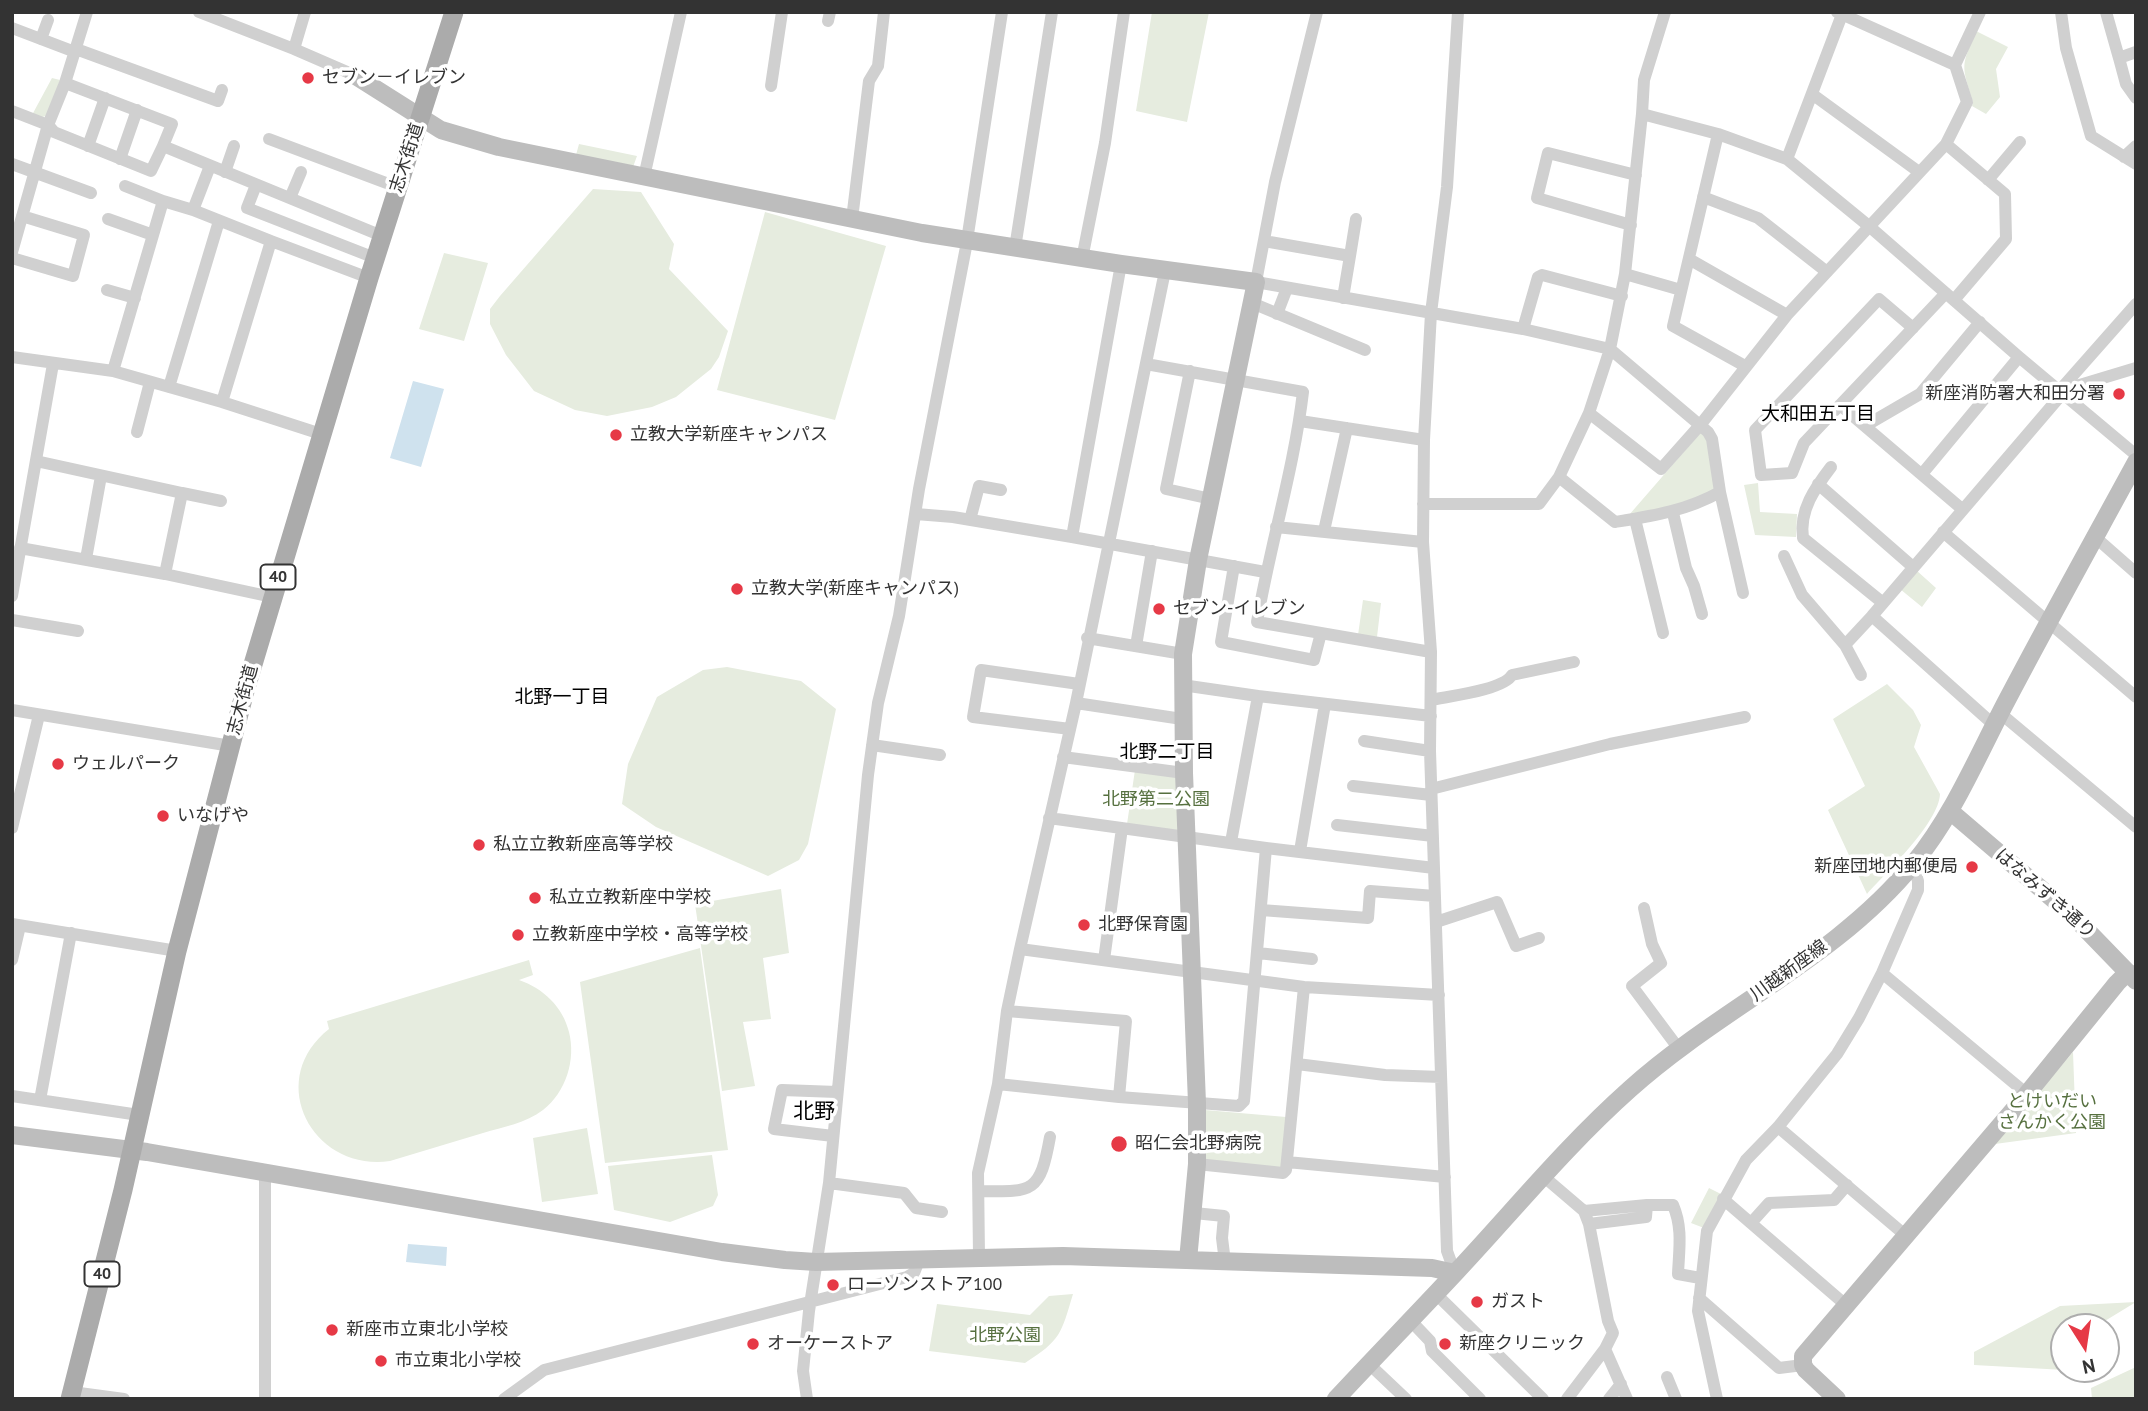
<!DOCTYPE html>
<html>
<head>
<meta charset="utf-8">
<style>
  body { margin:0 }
  #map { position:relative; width:2148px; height:1411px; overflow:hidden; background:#fff; font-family:"PT Sans",sans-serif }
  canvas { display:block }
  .frame { position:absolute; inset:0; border:14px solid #333; pointer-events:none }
  .north { position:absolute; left:2050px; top:1313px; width:70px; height:70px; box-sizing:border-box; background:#fff; border:2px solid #adadad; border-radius:50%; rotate:168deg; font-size:19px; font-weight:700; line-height:28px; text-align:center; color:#333 }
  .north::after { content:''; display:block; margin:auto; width:24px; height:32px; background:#e63946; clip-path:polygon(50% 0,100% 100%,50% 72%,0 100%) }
</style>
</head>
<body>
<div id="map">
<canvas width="2148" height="1411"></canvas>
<div class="frame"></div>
<div class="north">N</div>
</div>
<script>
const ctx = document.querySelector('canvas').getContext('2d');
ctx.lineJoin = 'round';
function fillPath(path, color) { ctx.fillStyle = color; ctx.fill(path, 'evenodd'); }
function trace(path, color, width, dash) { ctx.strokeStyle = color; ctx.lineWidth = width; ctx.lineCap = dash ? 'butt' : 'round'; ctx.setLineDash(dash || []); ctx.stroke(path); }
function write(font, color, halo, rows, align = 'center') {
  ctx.font = font + ' "PT Sans","Noto Sans JP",sans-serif'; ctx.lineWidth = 7; ctx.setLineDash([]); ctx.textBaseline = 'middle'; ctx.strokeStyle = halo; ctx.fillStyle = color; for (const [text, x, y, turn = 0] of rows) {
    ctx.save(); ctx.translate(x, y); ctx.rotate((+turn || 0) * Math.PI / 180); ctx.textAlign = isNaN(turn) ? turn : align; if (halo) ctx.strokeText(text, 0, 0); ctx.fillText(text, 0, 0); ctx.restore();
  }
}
fillPath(new Path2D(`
  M1152,12H1209L1187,122L1136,111Z
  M1976,31L2008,47L1996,69L2000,97L1986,114L1972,106L1973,102C1961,64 1961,67 1976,31Z
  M52,78L60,80L48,115L40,118L32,115Z
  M579,144L637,156L633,167L576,155Z
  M593,189L641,192L674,244L669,269L728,331L719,357L711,369L676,397L652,407L607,416L575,410L534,391L506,355L490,324V309L500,296Z
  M765,212L886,246L835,420L717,390Z
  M444,253L488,263L464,341L419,329Z
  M1701,432L1708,440L1714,489L1689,503L1629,515Z
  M1758,483L1760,512L1797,514L1796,537L1755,535L1744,485Z
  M1916,570L1936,588L1922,607L1900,589Z
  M1363,600L1381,603L1377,637L1358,635Z
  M727,667L801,681L836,709L808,844L799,860L768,876L656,827L622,804L628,764L657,697L703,670Z
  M1887,684L1913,710L1921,725L1914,747L1940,794C1939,822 1887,872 1867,894L1828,810L1865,786L1833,719Z
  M1135,770L1181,776L1182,833L1127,824Z
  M781,889L789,953L763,958L771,1019L743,1022L755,1086L722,1091L695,904Z
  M700,948L728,1150L605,1163L580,982Z
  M529,960L533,975L519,980C543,988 563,1007 569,1032C576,1060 566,1092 543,1110C526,1123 503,1127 483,1133C452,1142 421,1152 390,1161C312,1172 264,1080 329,1029L327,1021Z
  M2073,1052L2076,1133L1995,1144Z
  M1205,1110L1286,1117L1282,1168L1204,1161Z
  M587,1128L598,1194L542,1202L533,1138Z
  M712,1155L718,1195L713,1206L670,1222L614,1210L608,1166Z
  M1709,1188L1721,1194L1704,1228L1691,1223Z
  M1073,1294C1061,1334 1061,1340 1025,1363L929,1351L937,1304L1030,1315L1049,1296Z
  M2136,1302L2095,1327H2064V1369H2083V1371L1974,1365V1352L2060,1306Z
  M2136,1367V1399H2092L2091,1388Z`), '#e6ecdf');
fillPath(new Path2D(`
  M413,381L444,389L421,467L390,458Z
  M408,1244L447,1247L446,1266L406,1262Z`), '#cfe2ee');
trace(new Path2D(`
  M199,12L294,49L354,75
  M1317,12L1275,182L1256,282L1523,329L1610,349L1708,432L1712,439L1720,492C1686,511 1652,516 1615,522L1559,477
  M1837,12L1955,65
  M2061,12L2066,48L2091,136L2136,164
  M2106,12L2119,58
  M828,21L830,12
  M12,28L75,52
  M41,39L48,20
  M76,49L218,101L222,90
  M294,49L305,12
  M2136,52L2119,58L2126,84L2136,98
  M65,83L172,124L163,146L382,236
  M771,86L782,12
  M1812,94L1919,172
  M12,111L48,125L54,132L151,171L163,146
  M1642,114L1718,134L1787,159L1870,227L2019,357L2136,455
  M1718,134L1673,326L1745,366
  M269,139L397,187
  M1946,144L2005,194L2006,239L1954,300
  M88,146L105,98
  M2124,157L2136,146
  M120,159L137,110
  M1787,159L1843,12
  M12,164L91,193
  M225,172L234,146
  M644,177L681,12
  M1988,180L2020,142
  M256,185L247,208L375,258
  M125,186L163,201
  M1703,197L1758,218L1827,272
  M290,198L301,172
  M193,210L271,241L222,402
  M108,219L153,235
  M852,219L869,81L878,66L884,12
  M1631,225L1537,198L1548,153L1636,175
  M271,241L369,278
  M1264,241L1350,256L1343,298
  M1015,248L1052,12
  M12,252L48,125L65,83L87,12
  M1350,256L1356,219
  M12,258L73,276L84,235L22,216
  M1082,259L1105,143L1124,12
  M1689,259L1787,315
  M1165,271L1076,703L1020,949L1304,987L1439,995
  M1625,274L1681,290
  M107,290L135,298
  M1252,303L1365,350
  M1277,314L1287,288
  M1913,328L1879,299L1755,430L1761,475L1792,473L1804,443L1946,293
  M1523,329L1538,277L1542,275L1622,296
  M12,357L113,371L222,402L321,434
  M1146,364L1303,392C1294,469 1270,545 1257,622L1431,652
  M113,371L163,201L193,210L210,166
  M1190,371L1166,489L1211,499
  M169,387L219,221
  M2060,390L2136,304
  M1840,405L1962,509
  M1589,413L1661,469L1701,424L1787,315L1946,144L1967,102L1955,65L1980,12
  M1300,421L1424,440
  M1865,426L1920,394L1980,322
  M137,432L150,382
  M36,461L182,493L165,574
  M1831,467C1815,488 1799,510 1803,538L1883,603
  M1922,474L2019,357
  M1818,484L1913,567
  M1720,492L1743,593
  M182,493L221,501
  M1423,504H1539L1559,477L1589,413L1610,349L1625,274L1642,114L1644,80L1665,12
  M1673,513L1686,568L1694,586L1702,614
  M916,514L953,517L1072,537L1265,572
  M1635,519L1663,633
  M970,520L979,486L1001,490
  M1276,527L1423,542
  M1324,531L1347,428
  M1943,532L2136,697
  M1072,537L1121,264
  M2095,537L2136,573
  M20,548L165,574L272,597
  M1784,556L1802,595L1845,645L1861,675
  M86,559L101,476
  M1234,566L1221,642L1314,660L1321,633
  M12,578L15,579L53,364
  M12,596L15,579
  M12,620L78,631
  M1087,638L1183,654
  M1845,645L1872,616
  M1136,646L1152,551
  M1182,685L1258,696L1431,716
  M1431,700C1450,696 1503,690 1512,675L1574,662
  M1076,703L1182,719
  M12,710L231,746
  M2000,713L2136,827
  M1994,725L1872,616L2062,394L2073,387L2136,368
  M1070,729L973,717L981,670L1079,684
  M1364,741L1430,751
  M872,745L940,755
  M1063,757L1184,773
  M1353,786L1431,795
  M1431,789L1610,744L1745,717
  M1049,818L1266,848L1434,868
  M1337,825L1433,836
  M12,828L39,715
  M1231,842L1258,696
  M1300,851L1325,704
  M1644,908L1652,944L1661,963L1632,986L1679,1049
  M1261,910L1368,918L1370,891L1435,896
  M1436,922L1497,902L1516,946L1539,938
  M12,924L177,951
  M1020,949L1007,1011L1126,1021L1119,1097L1239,1106L1244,1101L1266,848
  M1258,953L1312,959
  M12,960L20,926
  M1104,960L1122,828
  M1882,973L2027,1094
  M1007,1011L998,1084L1119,1097
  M1297,1064L1385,1075L1441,1077
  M12,1096L139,1115
  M40,1100L71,933
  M1778,1127L1905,1235
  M833,1136L774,1129L782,1090L837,1092
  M1287,1162L1445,1177
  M1197,1164L1283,1173L1286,1170L1304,987
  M265,1172V1399
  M1543,1176L1584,1211L1589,1224L1608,1321L1613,1333L1605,1349L1567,1399
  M829,1183L904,1193L916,1208L942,1212
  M980,1191C1033,1192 1040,1193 1050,1137
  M1723,1199L1847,1306
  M1647,1205H1673C1683,1228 1679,1250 1678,1274L1700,1278
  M1584,1211L1647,1205L1646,1217L1589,1224
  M1194,1213L1224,1216L1222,1238L1225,1262
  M1751,1223L1769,1203L1834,1200L1847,1185
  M979,1256L978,1173L998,1084
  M1455,1273L1447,1251L1430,751L1431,652L1423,542L1424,440L1431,313L1447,187L1458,12
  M1435,1293L1543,1399
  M1699,1298L1779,1368L1803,1365
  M1410,1320L1430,1341L1432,1351L1480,1399
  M1605,1349L1627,1399
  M1369,1364L1406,1399
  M1667,1377L1676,1399
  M72,1392L124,1399
  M504,1399L544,1370L907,1277L914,1273L920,1258
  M807,1399L803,1371L809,1311L829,1183L868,775L878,703L899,616L919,489L966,247L1002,12
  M1609,1399L1621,1384
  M1717,1399L1698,1311L1707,1231L1746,1160L1778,1127L1837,1054L1859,1018L1882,973L1918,890V881L1913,865`), '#d0d0d0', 12);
trace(new Path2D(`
  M354,75L441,130L499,147L922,233L1121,264L1256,282L1198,560L1183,654L1184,773L1197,1103V1164L1188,1260
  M1950,811L2074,917L2136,981
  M12,1135L147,1152L722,1252L785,1260L816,1262L1063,1256L1432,1268L1455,1273
  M1336,1399C1376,1356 1417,1314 1457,1271C1514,1210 1567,1145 1630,1089C1720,1008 1837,958 1914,863C1954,814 1978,755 2007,700C2049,620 2093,541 2136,462
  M1837,1399L1806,1370L1803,1365V1356L2027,1094L2117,983L2128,972`), '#bdbdbd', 18);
trace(new Path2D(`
  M70,1399L123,1190L177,951L245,691L369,278L454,12`), '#ababab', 19);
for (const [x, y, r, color] of [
  [308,78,7,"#e63946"],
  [2119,394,7,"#e63946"],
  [616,435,7,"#e63946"],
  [737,589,7,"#e63946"],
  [1159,609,7,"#e63946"],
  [58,764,7,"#e63946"],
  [163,816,7,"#e63946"],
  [479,845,7,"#e63946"],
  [1972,867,7,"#e63946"],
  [535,898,7,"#e63946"],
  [1084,925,7,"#e63946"],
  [518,935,7,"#e63946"],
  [1119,1144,9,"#e63946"],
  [833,1285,7,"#e63946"],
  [1477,1302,7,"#e63946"],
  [332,1330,7,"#e63946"],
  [753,1344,7,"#e63946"],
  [1445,1344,7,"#e63946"],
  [381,1361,7,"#e63946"]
]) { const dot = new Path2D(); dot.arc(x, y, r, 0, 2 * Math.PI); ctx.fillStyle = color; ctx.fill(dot); trace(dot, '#fff', 2.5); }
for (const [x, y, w] of [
  [278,577,35],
  [102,1274,35]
]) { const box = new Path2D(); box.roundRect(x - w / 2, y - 12.5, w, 25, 5); ctx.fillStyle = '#fff'; ctx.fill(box); trace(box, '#333', 2); }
write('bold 16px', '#333', null, [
  ["40",278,577],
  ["40",102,1274]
]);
write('18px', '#333', '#fff', [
  ["セブン－イレブン",322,78],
  ["新座消防署大和田分署",2105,394,"right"],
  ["立教大学新座キャンパス",630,435],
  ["立教大学(新座キャンパス)",751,589],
  ["セブン-イレブン",1173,609],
  ["ウェルパーク",72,764],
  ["いなげや",177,816],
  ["私立立教新座高等学校",493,845],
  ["新座団地内郵便局",1958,867,"right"],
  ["私立立教新座中学校",549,898],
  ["北野保育園",1098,925],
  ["立教新座中学校・高等学校",532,935],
  ["昭仁会北野病院",1135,1144],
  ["ローソンストア100",847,1285],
  ["ガスト",1491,1302],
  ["新座市立東北小学校",346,1330],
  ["オーケーストア",767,1344],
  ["新座クリニック",1459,1344],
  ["市立東北小学校",395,1361]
], 'left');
write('18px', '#333', '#fff', [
  ["志木街道",407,158,-72],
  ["志木街道",243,700,-75],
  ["はなみずき通り",2045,894,41],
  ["川越新座線",1789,971,-36]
]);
write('18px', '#56703f', '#fff', [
  ["北野第二公園",1156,800],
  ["とけいだい",2052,1102],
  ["さんかく公園",2052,1123],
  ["北野公園",1005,1336]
]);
write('19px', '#000', '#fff', [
  ["大和田五丁目",1818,415],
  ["北野一丁目",562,698],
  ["北野二丁目",1167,753]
]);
write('21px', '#000', '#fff', [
  ["北野",814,1112]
]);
</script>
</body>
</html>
